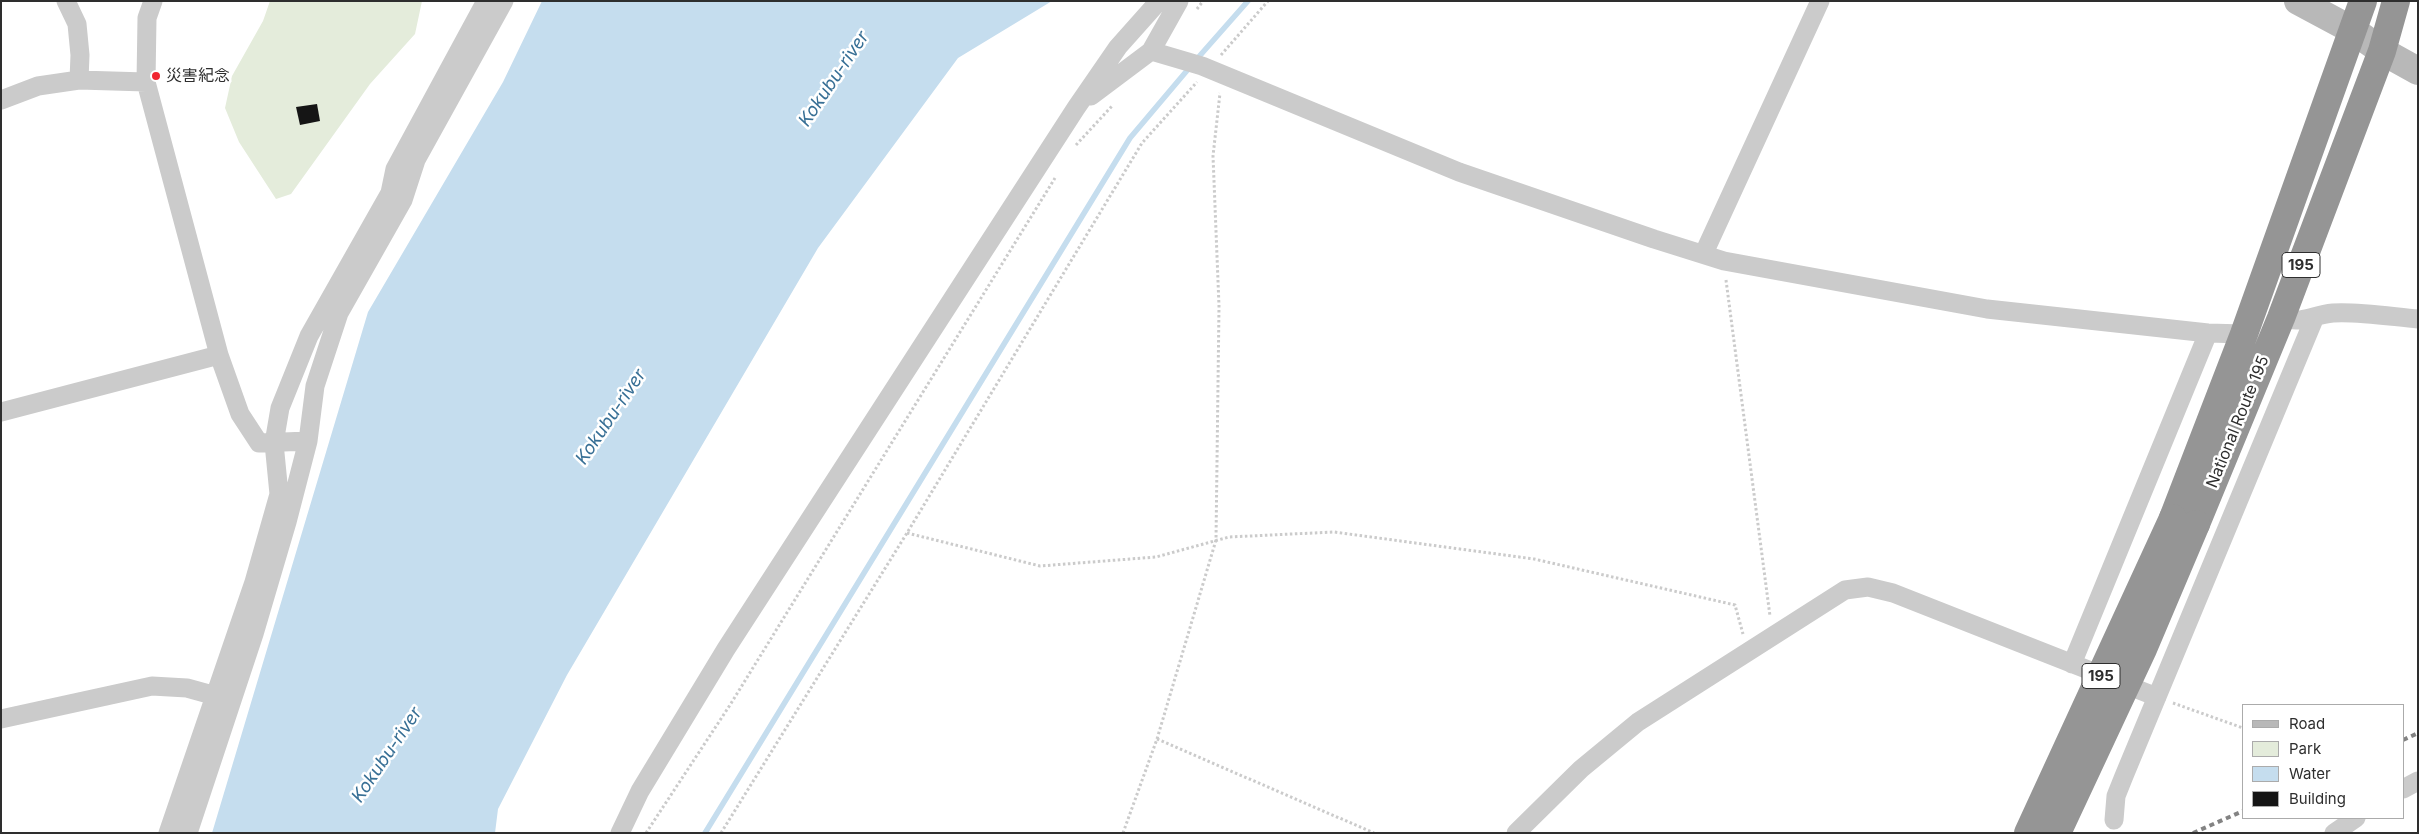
<!DOCTYPE html>
<html>
<head>
<meta charset="utf-8">
<style>
  body { margin:0 }
  #map { position:relative; width:2419px; height:834px; overflow:hidden; background:#fff; font-family:Inter,sans-serif }
  canvas { display:block }
  .frame { position:absolute; inset:0; border:2px solid #2e2e2e; pointer-events:none }
  .legend { position:absolute; left:2242px; top:704px; width:162px; height:115px; box-sizing:border-box; background:#fff; border:1px solid #ababab; margin:0; padding:6px 9px; list-style:none; font-size:15px; color:#2e2e2e }
  .legend li { display:flex; align-items:center; gap:10px; height:25px }
  .legend b { width:25px; border:1px solid #ababab }
</style>
</head>
<body>
<div id="map">
<canvas width="2419" height="834"></canvas>
<div class="frame"></div>
<ul class="legend">
<li><b style="height:6px;background:#b8b8b8"></b>Road</li>
<li><b style="height:14px;background:#e4ecdb"></b>Park</li>
<li><b style="height:14px;background:#c5ddee"></b>Water</li>
<li><b style="height:14px;background:#151515"></b>Building</li>
</ul>
</div>
<script>
const ctx = document.querySelector('canvas').getContext('2d');
ctx.lineJoin = 'round';
function fillPath(path, color) { ctx.fillStyle = color; ctx.fill(path, 'evenodd'); }
function trace(path, color, width, dash) { ctx.strokeStyle = color; ctx.lineWidth = width; ctx.lineCap = dash ? 'butt' : 'round'; ctx.setLineDash(dash || []); ctx.stroke(path); }
function write(font, color, halo, rows, align = 'center') {
  ctx.font = font + ' Inter,"Noto Sans JP",sans-serif'; ctx.lineWidth = 5; ctx.setLineDash([]); ctx.textBaseline = 'middle'; ctx.strokeStyle = halo; ctx.fillStyle = color; for (const [text, x, y, turn = 0] of rows) {
    ctx.save(); ctx.translate(x, y); ctx.rotate((+turn || 0) * Math.PI / 180); ctx.textAlign = isNaN(turn) ? turn : align; if (halo) ctx.strokeText(text, 0, 0); ctx.fillText(text, 0, 0); ctx.restore();
  }
}
fillPath(new Path2D(`
  M270,1H422L415,34L370,84L291,194L276,199L239,142L225,108L232,76L263,21Z`), '#e4ecdb');
fillPath(new Path2D(`
  M542,1H1052L958,58L818,248L567,675L498,809L495,833H212L368,312L503,82Z`), '#c5ddee');
trace(new Path2D(`
  M1196,60L1248,1
  M705,833L1130,138L1190,67`), '#c5ddee', 5.5);
fillPath(new Path2D(`
  M317,104L320,121L300,125L296,107Z`), '#151515');
trace(new Path2D(`
  M1197,9L1203,1
  M1221,55L1268,1
  M1076,145L1112,106
  M1726,280L1770,616
  M907,533L1040,566L1156,557L1229,537L1334,532L1534,559L1735,605L1743,634
  M2173,703L2243,728
  M1157,739L1374,833
  M646,833L730,705L1055,178
  M721,833L907,533L1142,143L1197,82
  M1123,833L1157,739L1216,540L1219,306L1213,156L1220,93`), '#cbcbcb', 3, [2.5, 2.5]);
trace(new Path2D(`
  M66,1L77,24L80,55L79,80
  M153,1L147,18L146,82L219,355L240,414L259,443L308,441
  M1179,1L1151,51L1202,66L1459,172L1654,239L1724,261L1987,309L2208,333L2244,334
  M1091,96L1151,51
  M1,100L38,86L79,80L146,82
  M1704,253L1820,1
  M2281,318C2306,324 2311,315 2333,313C2356,311 2394,317 2418,319
  M1,412L219,355
  M2072,664L2208,333
  M1,719L152,686L187,688L216,696
  M2403,789L2418,781
  M2114,820L2116,796L2124,776L2314,319
  M168,833L254,582L279,494L274,443L280,408L309,336L390,193L395,169L486,1
  M188,833L254,634L287,522L308,441L315,386L339,313L403,200L416,160L504,1
  M620,833L640,791L726,649L1076,108L1118,47L1159,1
  M1516,833L1581,769L1638,722L1845,590L1868,587L1893,593L2157,697
  M2334,833L2356,818`), '#cbcbcb', 19);
trace(new Path2D(`
  M2298,1L2354,31L2382,51L2418,71`), '#b8b8b8', 28);
trace(new Path2D(`
  M2173,518L2244,334L2363,1
  M2196,524L2281,318L2382,51L2396,1`), '#959595', 28);
trace(new Path2D(`
  M2403,740L2418,733
  M2193,833L2243,811`), '#838383', 4, [5, 4]);
trace(new Path2D(`
  M2028,833L2173,518
  M2057,833L2143,649L2196,524`), '#959595', 28);
for (const [x, y, r, color] of [
  [156,76,5,"#f02530"]
]) { const dot = new Path2D(); dot.arc(x, y, r, 0, 2 * Math.PI); ctx.fillStyle = color; ctx.fill(dot); trace(dot, '#fff', 2); }
for (const [x, y, w] of [
  [2301,265,38],
  [2101,676,38]
]) { const box = new Path2D(); box.roundRect(x - w / 2, y - 12.5, w, 25, 4); ctx.fillStyle = '#fff'; ctx.fill(box); trace(box, '#2e2e2e', 1); }
write('bold 15px', '#2e2e2e', null, [
  ["195",2301,265],
  ["195",2101,676]
]);
write('16px', '#2e2e2e', '#fff', [
  ["災害紀念",166,76]
], 'left');
write('16px', '#2e2e2e', '#fff', [
  ["National Route 195",2238,422,-68]
]);
write('italic 18px', '#376f95', '#fff', [
  ["Kokubu-river",834,79,-56],
  ["Kokubu-river",611,417,-56],
  ["Kokubu-river",387,755,-56]
]);
</script>
</body>
</html>
